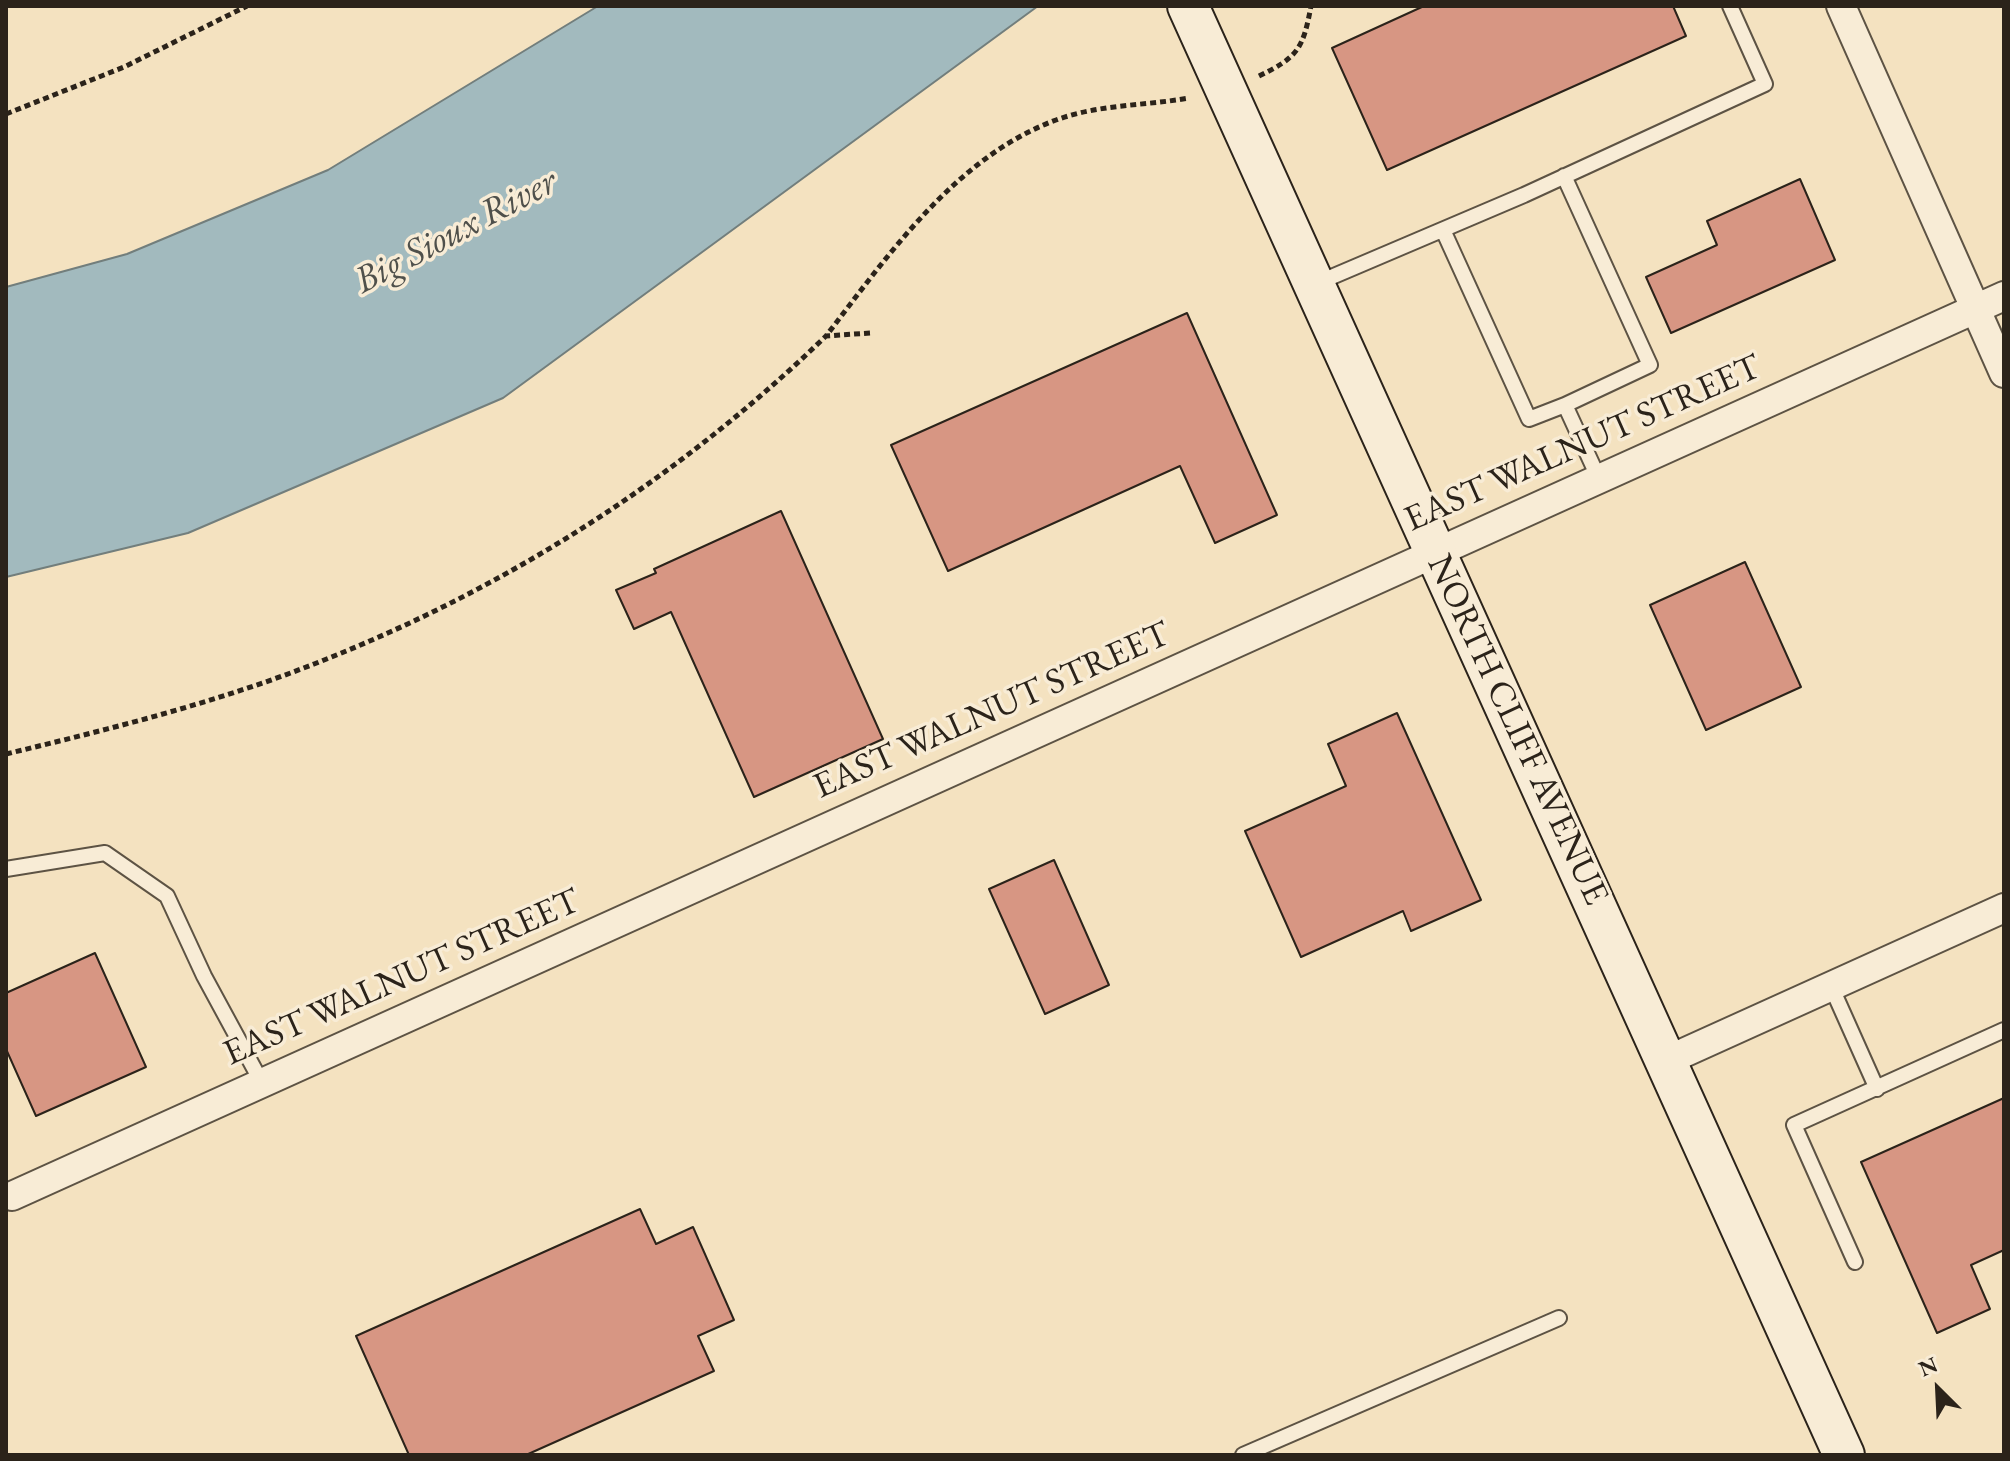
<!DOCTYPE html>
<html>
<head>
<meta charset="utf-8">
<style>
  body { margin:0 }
  #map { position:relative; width:2010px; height:1461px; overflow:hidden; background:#f4e2c0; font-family:"EB Garamond",serif }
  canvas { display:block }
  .frame { position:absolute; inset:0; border:8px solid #2b231a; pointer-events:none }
  .north { position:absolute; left:1898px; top:1349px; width:80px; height:80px; -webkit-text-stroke:6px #f8ecd6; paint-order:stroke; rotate:336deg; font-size:22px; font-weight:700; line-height:32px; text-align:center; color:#2b231a }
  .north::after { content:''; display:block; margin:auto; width:28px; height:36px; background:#2b231a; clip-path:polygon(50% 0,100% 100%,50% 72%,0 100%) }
</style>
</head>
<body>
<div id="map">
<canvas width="2010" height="1461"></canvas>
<div class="frame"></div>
<div class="north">N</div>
</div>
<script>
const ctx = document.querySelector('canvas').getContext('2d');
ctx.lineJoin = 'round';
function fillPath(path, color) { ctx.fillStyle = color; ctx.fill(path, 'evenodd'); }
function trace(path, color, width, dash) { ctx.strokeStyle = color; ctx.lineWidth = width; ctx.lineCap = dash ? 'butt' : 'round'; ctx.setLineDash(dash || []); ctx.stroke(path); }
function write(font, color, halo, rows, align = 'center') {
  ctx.font = font + ' "EB Garamond",serif'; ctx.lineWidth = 7; ctx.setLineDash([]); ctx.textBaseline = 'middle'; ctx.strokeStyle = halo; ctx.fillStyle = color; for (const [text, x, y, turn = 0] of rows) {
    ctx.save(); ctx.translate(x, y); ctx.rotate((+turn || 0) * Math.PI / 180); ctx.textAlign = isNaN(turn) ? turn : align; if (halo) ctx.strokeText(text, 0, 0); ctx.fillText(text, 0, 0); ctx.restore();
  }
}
const water = new Path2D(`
  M598,6H1038L503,398L188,533L6,577V287L127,254L328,170Z`);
fillPath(water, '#a2babe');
trace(water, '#727e7c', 2);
const building = new Path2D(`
  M1424,6H1673L1686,36L1387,170L1332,48Z
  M1800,179L1835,260L1671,333L1646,277L1717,245L1707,221Z
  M1187,313L1277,515L1215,543L1180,466L948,571L891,445Z
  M781,511L883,739L754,797L671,612L634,629L616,590L656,573L654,569Z
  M1745,562L1801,687L1706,730L1650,605Z
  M1397,713L1481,900L1411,931L1403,911L1301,957L1245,831L1346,786L1328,744Z
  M1054,860L1109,985L1045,1014L989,889Z
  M95,953L146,1067L36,1116L6,1049V993Z
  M2004,1098V1250L1971,1265L1990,1309L1937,1333L1861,1162Z
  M640,1209L656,1244L693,1227L734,1320L698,1336L714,1371L526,1455H409L356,1336Z`);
fillPath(building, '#d79683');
trace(building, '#2b231a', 2);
const service = new Path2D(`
  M1564,176L1650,365L1565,405L1599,479
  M1443,230L1529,419L1565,405
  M1315,284L1524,195L1765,84L1730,6
  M6,869L105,853L167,896L204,976L262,1083
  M1831,986L1877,1089
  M1855,1262L1794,1125L2004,1030
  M1243,1455L1559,1318`);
const minor = new Path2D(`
  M1841,6L2004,373
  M1668,1060L2004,908
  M12,1196L2004,296`);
const secondary = new Path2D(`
  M1188,6L1844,1455`);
trace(service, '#5d5344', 18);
trace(minor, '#5d5344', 32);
trace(secondary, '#2b231a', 44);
trace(new Path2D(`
  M1259,76C1298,57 1303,49 1311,6
  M6,114L124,67L247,6
  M870,333L826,336C889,254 956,157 1056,120C1100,104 1144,106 1189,98
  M6,754C110,729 215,703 314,664C506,589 678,479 826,336`), '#2b231a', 5, [6, 4]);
trace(service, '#f8ecd6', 14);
trace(minor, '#f8ecd6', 28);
trace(secondary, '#f8ecd6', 40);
write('36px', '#2b231a', '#f8ecd6', [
  ["EAST WALNUT STREET",1583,444,-24],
  ["EAST WALNUT STREET",992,711,-24],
  ["NORTH CLIFF AVENUE",1517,730,65],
  ["EAST WALNUT STREET",402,978,-24]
]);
write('italic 38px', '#4f504b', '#f8ecd6', [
  ["Big Sioux River",456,232,-28]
]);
</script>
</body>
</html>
